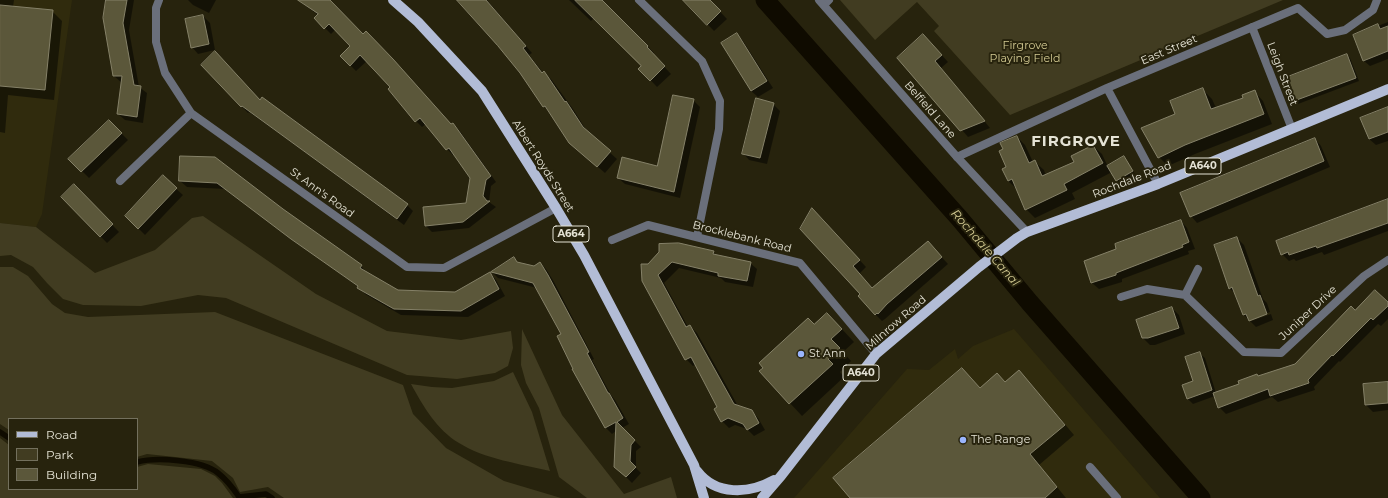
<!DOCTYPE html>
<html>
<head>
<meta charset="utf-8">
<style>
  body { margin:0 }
  #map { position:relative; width:1388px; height:498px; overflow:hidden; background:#27230d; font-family:Montserrat,sans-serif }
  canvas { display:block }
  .legend { position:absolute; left:8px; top:418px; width:130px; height:72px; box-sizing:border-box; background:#27230d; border:1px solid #73705d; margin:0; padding:5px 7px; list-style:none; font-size:12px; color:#e5e3d5 }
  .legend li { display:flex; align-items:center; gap:8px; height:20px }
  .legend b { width:20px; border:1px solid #73705d }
</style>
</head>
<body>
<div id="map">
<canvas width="1388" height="498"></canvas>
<ul class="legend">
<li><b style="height:5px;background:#b2bcd6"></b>Road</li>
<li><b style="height:11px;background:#413c21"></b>Park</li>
<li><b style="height:11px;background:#5b573a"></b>Building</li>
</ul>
</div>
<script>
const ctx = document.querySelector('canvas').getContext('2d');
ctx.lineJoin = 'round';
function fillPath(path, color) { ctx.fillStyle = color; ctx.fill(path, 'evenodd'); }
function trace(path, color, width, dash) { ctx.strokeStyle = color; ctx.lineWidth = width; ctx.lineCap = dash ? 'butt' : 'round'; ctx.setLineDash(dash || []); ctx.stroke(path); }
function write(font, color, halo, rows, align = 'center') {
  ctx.font = font + ' Montserrat,sans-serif'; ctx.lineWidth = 4; ctx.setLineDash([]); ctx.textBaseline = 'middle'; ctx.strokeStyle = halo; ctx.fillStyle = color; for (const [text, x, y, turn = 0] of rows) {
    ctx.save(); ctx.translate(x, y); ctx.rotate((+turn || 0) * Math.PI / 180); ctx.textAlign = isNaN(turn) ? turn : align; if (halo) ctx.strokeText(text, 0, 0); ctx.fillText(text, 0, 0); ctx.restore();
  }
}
fillPath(new Path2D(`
  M0,0H72L42,214L36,227L0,223Z
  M1014,329L1160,498H794L907,369L929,370L955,349L958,359L973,346Z`), '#302b0d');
fillPath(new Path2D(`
  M840,0H1283L1010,115L934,31L939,26L917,2L875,40Z
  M203,216L316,294L387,331L461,340L511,331L513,348L508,366L495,373L457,379L407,375L226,298L198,295L141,306L83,305L63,299L47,283L33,267L11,255L0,256V223L36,227L95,273L155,250L192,218Z
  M0,267H13L28,276L52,304L65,313L88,317L215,312L403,385L413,414L446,448L504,481L561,498H284L268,487L240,492L233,478L212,461L147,454L137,457V419H9V430L0,424Z
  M522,329L562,415L624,494L671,477L677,498H587L559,477L539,408L526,383L521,365Z
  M513,372L532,412L550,471C521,464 484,459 459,443C437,430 423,406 411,384L432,387L452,388L494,381Z
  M0,438L9,445V489H137V467L148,464L201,469L215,476L222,483L233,498H0Z`), '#413c21');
fillPath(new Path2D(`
  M0,0H14L13,7L52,11L62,21L54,100L8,95L5,133L0,132Z
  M107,0H134L129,30L139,87L147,93L143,123L125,120L118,114L122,83L114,76Z
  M188,0H216L209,13L193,5Z
  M298,0H328L451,125L453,124L459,130L496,182L491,186L489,202L496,207L469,228L432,232L426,226L467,204L471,177L455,154L453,155L447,149L426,124L422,127L416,121L389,89L392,87L367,61L356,71L350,65L352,46L336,29L331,34L315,18L318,15Z
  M458,0H487L532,53L529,55L543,73L551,79L573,109L588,133L617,159L605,173L577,149L551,113L544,106L520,73L498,45Z
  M569,0H597L608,7L654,53L653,55L671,74L657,87L640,69L643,66L594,18L591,21Z
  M684,0H709L727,19L714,31Z
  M203,16L210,23L215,50L198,54L192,47Z
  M1388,22V59L1370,66L1364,61L1354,35Z
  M737,34L743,41L773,88L758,97L751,91Z
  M930,42L948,62L941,68L990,128L968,137L899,58Z
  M1347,55L1350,58L1359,81L1298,104L1295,101L1286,78Z
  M202,65L260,101L407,205L413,211L404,225L294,144L249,112L248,113Z
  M1203,90L1212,99L1216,108L1244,98L1254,91L1263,101L1272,124L1195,154L1168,166L1159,157L1176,115Z
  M693,100L700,107L680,198L625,184L618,178L658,167Z
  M773,104L780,111L767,164L749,160L743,153Z
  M1388,108V141L1376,145L1369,139Z
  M109,121L128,140L89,178L70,159Z
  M1017,137L1025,145L1033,162H1035L1044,170L1046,176L1076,162L1093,146L1102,154L1108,167L1124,158L1135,174L1119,183L1112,172L1072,193L1075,199L1035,218L1026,209L1018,190L1008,181L1004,149Z
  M1315,139L1321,146L1330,167L1197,223L1191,216Z
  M181,157L282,210L361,266L367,273L398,291L455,293L490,273L496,280L505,296L468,317L401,315L365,294L359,287L225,189L187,187L180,181Z
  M163,177L183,195L145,235L126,216Z
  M74,185L119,232L107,243L62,197Z
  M1388,198V231L1324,255L1322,252L1296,261L1294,259L1289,261L1282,254L1384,201V199Z
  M819,216L866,267L859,274L873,289L934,249L948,264L894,311L885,319L882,321L875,314L862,294Z
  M1181,221L1187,228L1195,249L1188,251L1189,254L1122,279V282L1099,289L1092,283L1085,261L1118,250Z
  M1237,238L1244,245L1263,299L1267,303L1270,312L1250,319L1251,321L1271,314L1273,320L1256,327L1244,315L1237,295L1229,288Z
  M713,252L717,256L750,263L757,269L753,287L725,282L721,278L679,268L664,283L688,327L690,326L697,333L738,406L751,411L758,418L765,430L754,436L747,429L735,425L729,428L722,421L719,408L696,364L693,366L686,359L643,280L642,265Z
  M514,258L519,264L534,268L540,263L546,269L554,282L594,359L592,360L611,395L615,400L629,424L622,428L641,447L636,451V468L641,473L632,483L615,466L616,431L612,434L606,428L562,335L537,288L498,278L492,272Z
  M1388,304V319L1381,326L1378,324L1340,362L1339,361L1314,387L1315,390L1278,402L1272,397L1226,414L1219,407L1215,396L1193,404L1188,399L1195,382L1199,353L1205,358L1216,393L1295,365L1355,312Z
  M1172,308L1179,315L1185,334L1155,345H1150L1143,338Z
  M815,326L840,327L854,342L843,352L851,361L840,372L844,377L802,416L761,372Z
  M962,369L981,389L1005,383L1028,381L1074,435L1039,465L1066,498H851Z
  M1388,383V410L1373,412L1366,405L1364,385Z`), '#0007');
trace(new Path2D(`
  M0,432L9,438
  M137,462C157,457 202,460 218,473C227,480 233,488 239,497L266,494L272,498`), '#0f0b00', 5.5);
trace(new Path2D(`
  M765,0L960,219L1030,303L1201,498`), '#0f0b00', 19);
const building = new Path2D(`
  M106,0H127L123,23L134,85L141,86L137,117L117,114L122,76H113L103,18Z
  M298,0H330L363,34L366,31L393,59L451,124L453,123L491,176L486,180L483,196L487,201H490L463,222L425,226L423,207L466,203L470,178L449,148L446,150L420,118L415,122L388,89L390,87L360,55L350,66L340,56L350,46L329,24L324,29L314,18L318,14Z
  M457,0H486L526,46L523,48L542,73L544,71L565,102L566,101L583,127L611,151L597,167L569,143L545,106L543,107L520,73L498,46Z
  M575,0H602L648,46L647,47L665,66L650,81L638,69L641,66Z
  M683,0H710L721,11L707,25Z
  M0,5L53,10L45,90L0,86Z
  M203,15L209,44L191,48L185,19Z
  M1378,24L1380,29L1388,26V51L1363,61L1353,35Z
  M737,33L767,81L751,91L721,43Z
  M923,34L942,55L935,61L985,121L960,131L897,58Z
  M215,51L260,100L262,97L408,204L397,219L286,138L242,106L241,107L201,65Z
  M1347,54L1356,78L1294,101L1285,78Z
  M1203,88L1211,109L1243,98L1242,95L1255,90L1264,114L1185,145L1158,158L1141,128L1175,114L1170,101Z
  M673,95L694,99L674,192L617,178L622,157L657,166Z
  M756,98L774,103L760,158L742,154Z
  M1388,107V132L1369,139L1360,118Z
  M109,120L122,133L81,172L68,159Z
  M1017,136L1029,163L1035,160L1042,176L1074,162L1071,156L1093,145L1103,163L1064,184L1067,190L1025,210L1012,179L1008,181L1002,169L1006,167L999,151L1003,149L1000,143Z
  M1315,138L1324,161L1190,217L1180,193Z
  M180,156L215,157L283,209L362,265L360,268L398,290L455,292L490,272L499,289L461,311L394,309L357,288L358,286L291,239L217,183L179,181Z
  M1124,156L1133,171L1116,181L1107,166Z
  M163,175L177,188L138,229L125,216Z
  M74,184L113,224L100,237L61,197Z
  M1388,199V223L1317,248L1316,246L1289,255L1288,252L1281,255L1276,241Z
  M812,208L860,260L853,266L872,288L928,241L942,257L887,304L878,314L877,313L875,315L858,296L860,294L800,229Z
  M1181,220L1189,242L1182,245L1183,247L1116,273V275L1091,283L1084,261L1116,249L1115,244Z
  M1237,237L1258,296L1260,295L1267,314L1249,321L1246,314L1243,315L1232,287L1229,289L1214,245Z
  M679,243L714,251L713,254L751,262L747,281L718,276V273L672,262L658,275L686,327L690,325L734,404L752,410L759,423L747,430L743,424L728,418L721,422L714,409L717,407L691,357L685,360L642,281L641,264H648L659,252V244Z
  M514,257L517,262L534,266L540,262L548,275L589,352L587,353L608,393H609L623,418L617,422L635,440L631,445L630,461L636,467L626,477L614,467L616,422L605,428L572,369H573L557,336L561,334L533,283L491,272Z
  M1375,290L1388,302V306L1373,320L1371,318L1333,356L1332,355L1308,380L1309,383L1270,396L1268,389L1218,408L1213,393L1239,384L1238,381L1257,374L1258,376L1295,364L1351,306L1355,310Z
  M1172,307L1179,328L1148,338H1142L1136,320Z
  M827,313L842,329L831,339L840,348L828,359L833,364L789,404L759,371L763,368L759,363L808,318L814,324Z
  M1200,352L1212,390L1187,399L1182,385L1193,381L1185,357Z
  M962,368L980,388L997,373L1005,382L1019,370L1065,425L1030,454L1057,487L1045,498H850L833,478Z
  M1388,382V403L1365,405L1363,384Z`);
fillPath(building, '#5b573a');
trace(building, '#858168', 1);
trace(new Path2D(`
  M824,5L829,0
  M1252,27L1292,129
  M1107,88L1158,184
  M957,157L1107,88L1298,8L1327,34L1345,30L1373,10L1377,0
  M1090,467L1117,498`), '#6a6f7b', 8);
trace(new Path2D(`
  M159,0L156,8V42L165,73L191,113L407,267L444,268L556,208
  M639,0L702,61L720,101L719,129L697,237
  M819,0L957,157L1027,232
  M120,181L191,113
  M612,240L648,225L800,263L876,354
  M1185,295L1198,269
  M1121,297L1147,289L1185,295L1244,352L1281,353L1364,276L1388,260`), '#6a6f7b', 8);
trace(new Path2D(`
  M393,0L418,22L482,91L556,208L584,255L694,465L704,498
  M697,471C716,496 749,494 774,480
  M762,498L781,476L876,354L979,267L1017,238L1027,232L1158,184L1388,89`), '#b2bcd6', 10);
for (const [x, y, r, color] of [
  [801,354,4,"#9ab5fd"],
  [963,440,4,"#9ab5fd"]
]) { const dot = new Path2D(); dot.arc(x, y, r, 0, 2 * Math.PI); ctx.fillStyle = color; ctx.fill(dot); trace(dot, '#27230d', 1.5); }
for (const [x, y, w] of [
  [1203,166,36],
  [571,234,36],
  [861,373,36]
]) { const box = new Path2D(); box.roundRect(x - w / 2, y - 8, w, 16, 3); ctx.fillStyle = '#27230d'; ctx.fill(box); trace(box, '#e5e3d5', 1); }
write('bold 10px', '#e5e3d5', null, [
  ["A640",1203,166],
  ["A664",571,234],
  ["A640",861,373]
]);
write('11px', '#d3ca92', '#27230d', [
  ["Firgrove",1025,46],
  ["Playing Field",1025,59]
]);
write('11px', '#e5e3d5', '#27230d', [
  ["East Street",1169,50,-23],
  ["Leigh Street",1282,74,69],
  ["Belfield Lane",930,110,49],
  ["Albert Royds Street",543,166,58],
  ["Rochdale Road",1132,180,-21],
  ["St Ann's Road",322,193,36],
  ["Brocklebank Road",742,237,14],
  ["Juniper Drive",1308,313,-43],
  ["Milnrow Road",896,323,-41]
]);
write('11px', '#e5e3d5', '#27230d', [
  ["St Ann",809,354],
  ["The Range",971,440]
], 'left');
write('italic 12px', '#d6cd95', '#27230d', [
  ["Rochdale Canal",985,248,49]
]);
ctx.letterSpacing = '1px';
write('bold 15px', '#e5e3d5', '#27230d', [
  ["FIRGROVE",1076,142]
]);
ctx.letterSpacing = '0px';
</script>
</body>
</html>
